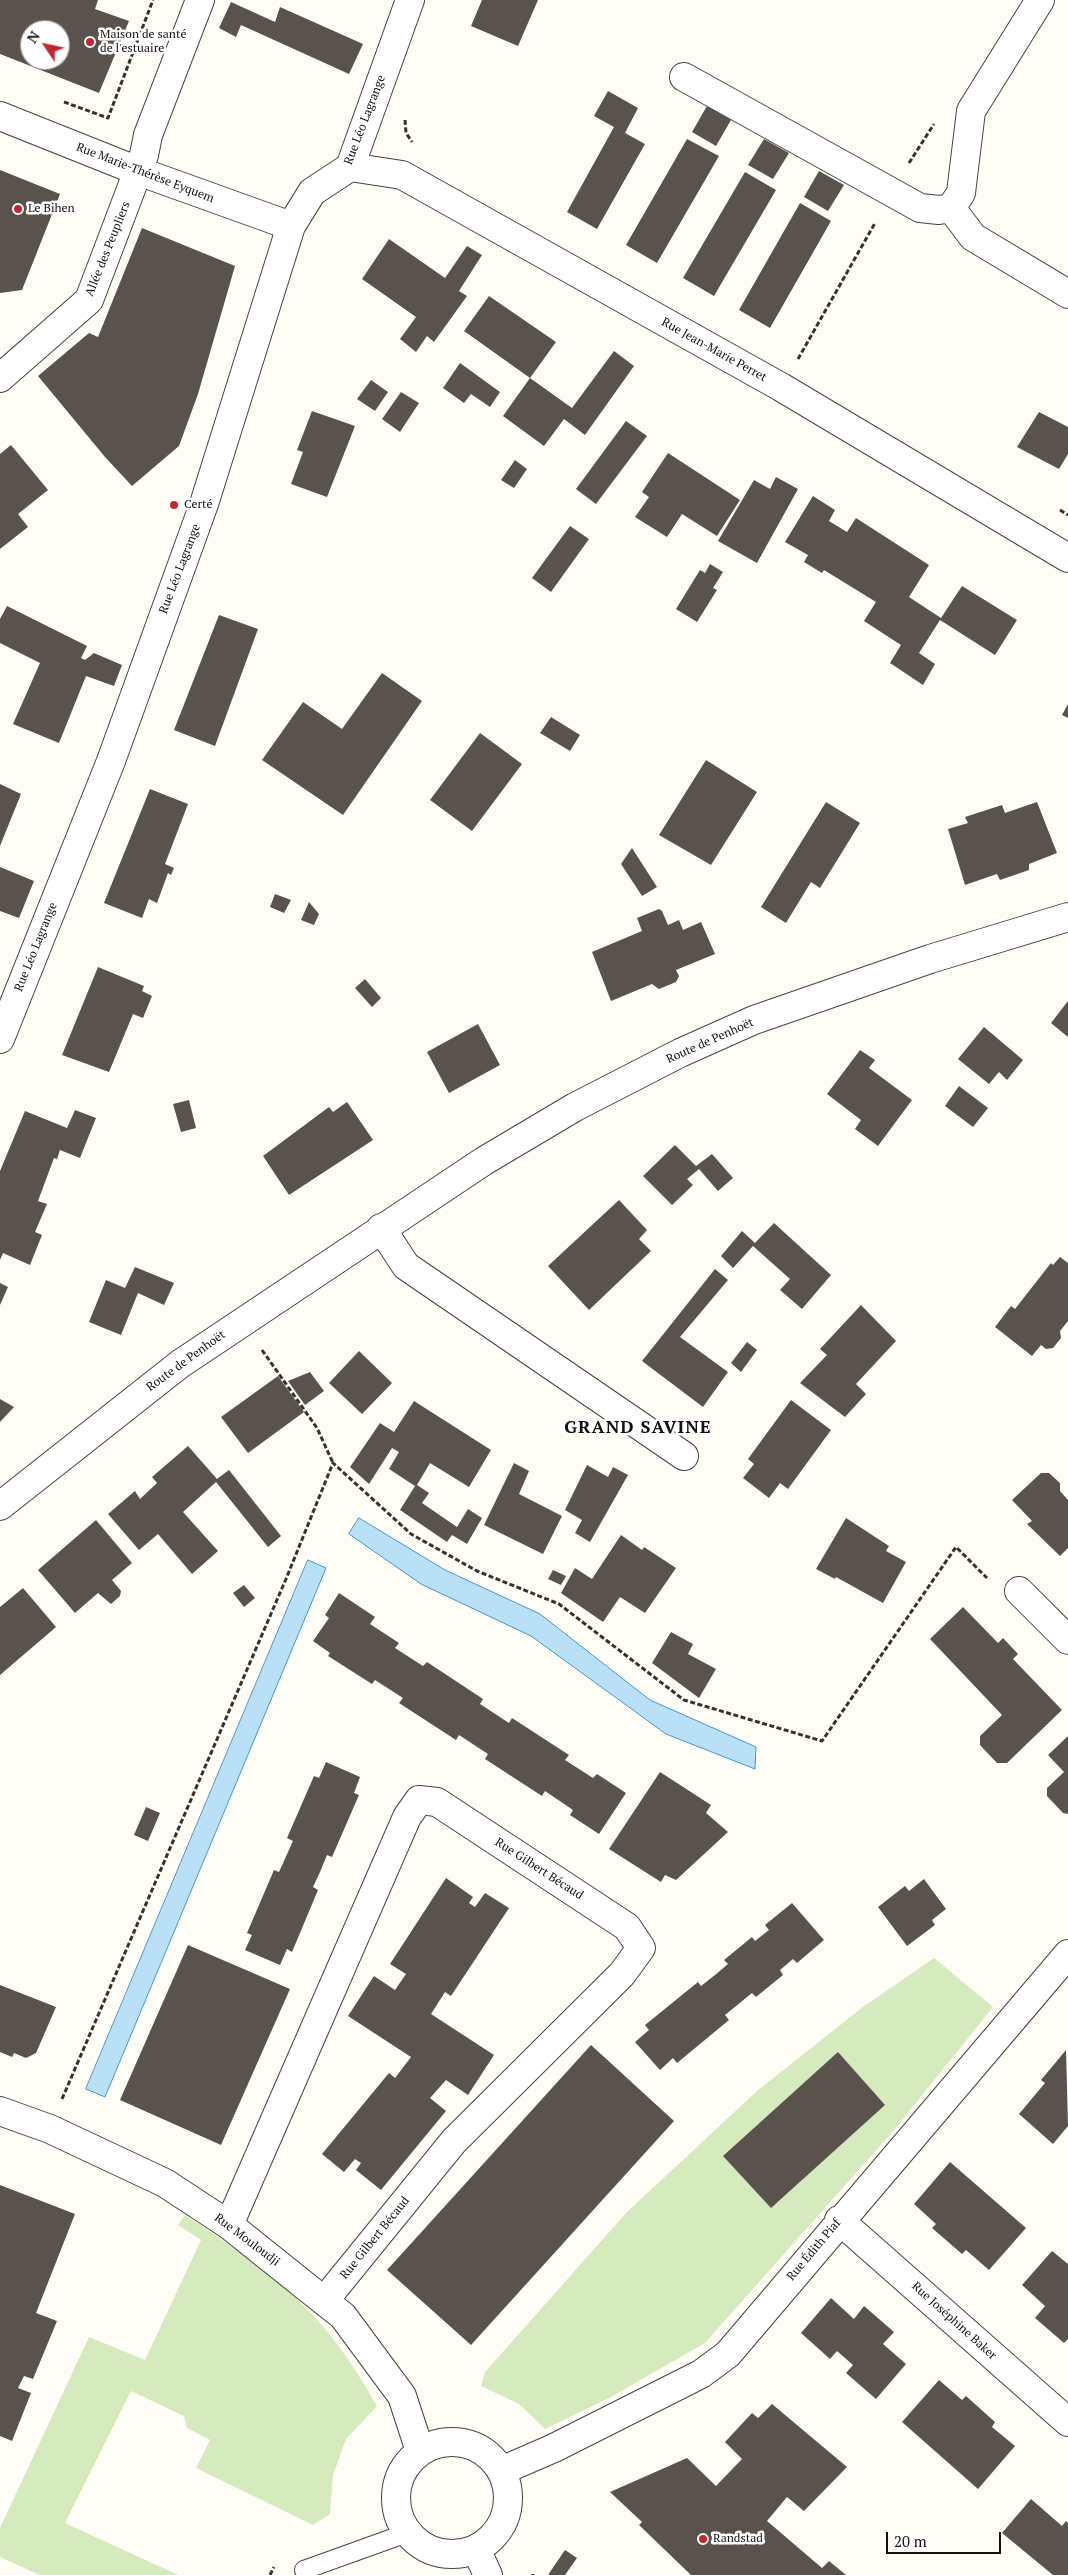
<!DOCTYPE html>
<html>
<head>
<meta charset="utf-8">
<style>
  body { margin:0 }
  #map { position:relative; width:1068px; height:2575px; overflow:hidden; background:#fffdf5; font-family:"PT Serif",serif }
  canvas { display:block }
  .north { position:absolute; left:20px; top:20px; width:50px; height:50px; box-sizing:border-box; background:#fff; border:1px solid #a0a0a0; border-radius:50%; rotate:304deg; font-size:14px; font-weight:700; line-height:20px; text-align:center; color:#111 }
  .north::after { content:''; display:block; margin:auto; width:18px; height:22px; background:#c4262e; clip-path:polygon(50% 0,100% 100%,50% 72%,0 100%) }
  .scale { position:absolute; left:886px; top:2532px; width:115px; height:22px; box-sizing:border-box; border:2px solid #111; border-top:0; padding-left:6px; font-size:15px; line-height:18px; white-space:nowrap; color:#111; -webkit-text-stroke:4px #fff; paint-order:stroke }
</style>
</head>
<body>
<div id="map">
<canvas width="1068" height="2575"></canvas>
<div class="north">N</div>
<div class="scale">20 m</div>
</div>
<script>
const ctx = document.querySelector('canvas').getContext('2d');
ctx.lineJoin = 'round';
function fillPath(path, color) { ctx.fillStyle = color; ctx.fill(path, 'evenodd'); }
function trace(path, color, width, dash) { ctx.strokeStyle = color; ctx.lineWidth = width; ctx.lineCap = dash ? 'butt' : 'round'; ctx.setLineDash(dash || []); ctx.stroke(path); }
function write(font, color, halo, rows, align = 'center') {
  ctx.font = font + ' "PT Serif",serif'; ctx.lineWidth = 5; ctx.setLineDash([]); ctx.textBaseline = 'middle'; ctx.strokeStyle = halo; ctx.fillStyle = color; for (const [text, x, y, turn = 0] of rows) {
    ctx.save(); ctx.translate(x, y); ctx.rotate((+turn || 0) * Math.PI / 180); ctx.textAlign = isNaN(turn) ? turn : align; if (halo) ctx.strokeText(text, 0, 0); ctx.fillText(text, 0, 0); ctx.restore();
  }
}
fillPath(new Path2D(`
  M934,1958L993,2007L895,2129L705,2343L611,2397L545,2429L519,2404L481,2386L485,2372L627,2212L757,2091L863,2007Z
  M185,2215C227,2243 271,2272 306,2308C335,2337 357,2371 377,2406L346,2439L333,2475L330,2514L313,2525L196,2468L210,2440L187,2428L184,2416L131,2391L65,2523L178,2575H40L0,2557V2528L89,2337L145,2360L201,2240L178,2225Z`), '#d5ebbd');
const water = new Path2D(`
  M359,1518L445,1570L540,1614L650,1700L756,1747L755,1769L666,1734L531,1636L421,1584L349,1534Z
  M308,1560L326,1568L105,2097L86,2089Z`);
fillPath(water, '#b9e0f7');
trace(water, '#3f96cf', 1);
fillPath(new Path2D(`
  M0,0H98L95,9L129,21L99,93L0,54ZM30,30H60V60H30Z
  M482,0H538L518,46L471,26Z
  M231,2L275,22L280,7L363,44L349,74L241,25L236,37L219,28Z
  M608,91L638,108L625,133L645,144L597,229L567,212L614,127L594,116Z
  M707,106L731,120L716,146L692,132Z
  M687,139L719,156L657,263L626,245Z
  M764,139L789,153L773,179L748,165Z
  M0,170L60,194L22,290L0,293Z
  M819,171L844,185L828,211L804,197Z
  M745,172L776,190L714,296L683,278Z
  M800,203L831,221L770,328L739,310Z
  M142,228L235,266L198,394L179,446L132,486L105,457L38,376L89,333L98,337Z
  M389,239L445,278L467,246L482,255L459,291L467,296L434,342L427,336L416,352L400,339L416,317L362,279Z
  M489,296L556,342L530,378L464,331Z
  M614,351L634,366L585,435L564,419L544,446L503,416L530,378L572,408Z
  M460,363L500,392L490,407L471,394L464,403L443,388Z
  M371,380L388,392L375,411L357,399Z
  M401,392L419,403L400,432L382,419Z
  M312,411L355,426L327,497L291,484L303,452L297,450Z
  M1039,412L1068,427V454L1059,469L1017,447Z
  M626,421L647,436L596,504L576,489Z
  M11,445L48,490L18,514L28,527L0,549V454Z
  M668,453L740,500L717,536L682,514L667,537L635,517L649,497L642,492Z
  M515,460L527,469L514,488L501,480Z
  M776,477L798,489L757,563L718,541L754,480L770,489Z
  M813,496L835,510L829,521L847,532L856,518L929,565L909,597L941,618L962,586L1017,620L995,655L940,620L919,653L935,664L923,685L890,663L901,645L864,621L876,602L824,570L822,573L804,562L808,555L785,542Z
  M570,526L589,539L551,592L532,578Z
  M710,564L723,572L713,588L717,590L697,622L676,609L700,570L705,573Z
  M7,606L87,646L81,658L85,660L94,653L122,665L114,686L86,676L59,743L13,724L40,663L0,643V619Z
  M219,615L258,629L215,746L174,730Z
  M382,673L422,701L343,815L262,760L303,702L342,729Z
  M1068,704V718L1062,715Z
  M551,717L580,735L570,751L540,733Z
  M480,733L522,764L472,831L430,800Z
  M706,760L757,792L711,865L659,835Z
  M0,784L21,794L0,846Z
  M150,789L188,804L165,864L174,868L171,875L168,873L157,903L149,899L142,918L104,903Z
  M826,802L860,823L820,888L811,882L786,923L761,907Z
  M1037,802L1057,853L1029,864V870L1000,880L997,874L965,885L948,829L968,823L965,817L1002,805L1005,813Z
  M632,848L657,887L642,896L621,864Z
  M0,867L34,881L19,918L0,911Z
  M275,894L291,900L284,913L270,907Z
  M309,902L319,914L314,925L301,920Z
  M659,909L662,911L668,925L679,920L683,930L701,922L715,954L676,970L679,976L676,982L659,989L652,984L611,1001L592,952L642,931L637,918Z
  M98,967L144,986L142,991L152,996L143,1018L133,1014L109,1072L62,1055Z
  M365,979L381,998L372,1007L355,988Z
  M1068,1001V1037L1051,1023Z
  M478,1024L500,1065L449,1093L427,1052Z
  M984,1027L1023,1060L1007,1080L999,1072L989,1084L958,1059Z
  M860,1050L875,1060L869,1068L912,1100L878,1146L855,1129L861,1120L827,1094Z
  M959,1086L988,1108L973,1127L945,1106Z
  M189,1100L196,1128L181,1132L173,1104Z
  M347,1102L373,1140L289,1195L263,1156L329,1107L333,1112Z
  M75,1110L96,1118L80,1158L60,1150L57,1159L54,1158L38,1201L47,1204L35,1232L42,1235L30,1265L3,1253L0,1260V1171L25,1111L67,1128Z
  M675,1145L696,1166L712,1154L733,1178L718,1191L699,1169L687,1179L693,1185L672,1205L643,1176Z
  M619,1200L647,1230L639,1239L651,1251L589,1310L548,1266Z
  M774,1223L831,1275L802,1309L780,1290L790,1279L753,1246L733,1268L721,1256L742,1231L755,1243Z
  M1060,1257L1068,1263V1321L1060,1331L1061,1338L1053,1348L1046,1349L1041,1345L1032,1356L995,1327L1011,1306L1015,1309L1051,1263L1053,1265Z
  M135,1267L174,1283L164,1305L138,1293L121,1335L89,1322L106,1280L125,1288Z
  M715,1269L728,1280L680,1337L728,1372L703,1407L642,1361Z
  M0,1283L8,1287L0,1305Z
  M861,1305L896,1341L856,1384L866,1394L845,1417L800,1383L827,1355L820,1349Z
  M747,1342L757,1350L741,1372L731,1363Z
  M359,1351L392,1383L362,1414L329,1383Z
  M310,1372L324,1391L305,1405L288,1381Z
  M278,1376L304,1412L248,1453L221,1417Z
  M0,1399L14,1407L0,1422Z
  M791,1400L831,1430L788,1489L780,1483L769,1498L743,1478L754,1464L748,1459Z
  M414,1401L491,1450L469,1487L430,1463L417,1485L429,1493L422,1503L457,1527L468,1509L482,1518L467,1544L452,1535L447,1542L400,1510L415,1486L389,1469L399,1452L392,1448L369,1484L350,1467L380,1423L394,1432Z
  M188,1446L217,1479L229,1470L281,1536L268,1547L216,1482L183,1512L218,1551L192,1574L158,1534L139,1550L108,1514L135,1491L140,1499L157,1483L152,1477Z
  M514,1463L529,1471L519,1494L562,1516L543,1554L484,1525Z
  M587,1465L608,1477L613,1467L628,1475L590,1542L575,1533L582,1520L565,1510Z
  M1041,1473H1049L1060,1483V1491L1068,1500V1548L1060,1556L1027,1524L1032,1521L1012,1500Z
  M846,1518L889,1546L886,1551L906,1562L883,1603L836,1577L835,1579L816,1569Z
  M96,1520L132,1563L112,1580L121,1591L120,1596L111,1604L98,1593L75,1613L38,1570Z
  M621,1535L642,1550L644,1547L676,1568L645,1613L620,1597L603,1622L561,1593L575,1568L592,1579Z
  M553,1570L566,1576L561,1585L548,1579Z
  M244,1585L255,1598L244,1607L233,1593Z
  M23,1588L56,1627L0,1675V1607Z
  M339,1593L375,1617L370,1624L399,1643L395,1648L423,1666L427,1662L483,1699L480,1704L509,1723L512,1718L569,1755L565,1760L593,1778L597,1774L626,1793L599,1834L570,1815L573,1810L545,1791L542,1796L485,1759L488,1754L459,1735L456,1740L399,1703L403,1698L375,1680L372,1684L328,1656L330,1653L313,1641L329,1618L325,1615Z
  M963,1607L998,1643L1003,1638L1018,1654L1013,1659L1062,1710L1007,1763H997L980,1745V1736L1002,1715L930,1639Z
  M671,1632L693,1644L688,1654L716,1669L699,1698L652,1663Z
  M1068,1736V1814L1063,1813L1047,1796V1788L1064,1772L1048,1755Z
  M326,1762L360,1777L354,1793L359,1795L332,1857L327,1855L320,1872L313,1887L318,1890L292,1952L287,1949L280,1965L245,1950L252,1935L247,1933L274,1870L279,1872L293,1841L287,1838L314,1776L319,1778Z
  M660,1772L711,1805L706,1813L728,1832L676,1880L665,1875L661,1882L609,1849Z
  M146,1807L160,1813L148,1841L134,1835Z
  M446,1878L473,1897L469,1903L475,1907L485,1893L509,1908L451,1996L445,1992L431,2014L494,2055L468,2095L446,2080L430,2098L446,2111L381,2190L356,2170L361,2163L355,2159L344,2172L322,2154L389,2073L395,2078L411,2057L348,2016L374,1976L395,1990L406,1974L390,1964Z
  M924,1879L946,1909L932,1920L935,1925L907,1946L878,1907L905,1886L909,1891Z
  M792,1903L824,1940L797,1963L793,1959L780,1970L783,1975L756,1997L752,1993L725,2015L729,2020L677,2063L673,2058L660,2070L635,2042L649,2030L645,2025L698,1982L701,1986L715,1975L728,1964L724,1960L752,1937L755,1941L769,1930L765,1925Z
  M188,1945L290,1989L221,2145L120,2100Z
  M0,1985L56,2007L36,2053L26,2058L14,2053L12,2057L0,2052Z
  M591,2045L674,2121L471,2345L387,2270Z
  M1066,2050L1068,2126L1053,2144L1019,2114L1045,2083L1041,2080Z
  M838,2052L885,2105L771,2208L723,2156Z
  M950,2162L1026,2228L989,2270L966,2250L962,2254L932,2228L936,2224L914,2204Z
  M0,2185L75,2214L36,2313L57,2321L33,2379L24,2376L18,2388L31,2393L12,2441L0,2436Z
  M1052,2251L1068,2264V2339L1064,2343L1035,2318L1045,2306L1022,2285Z
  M831,2298L854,2319L864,2306L894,2332L883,2344L906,2364L876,2399L846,2373L853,2365L837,2351L830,2359L801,2333Z
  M939,2380L962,2400L966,2396L995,2422L992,2427L1015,2446L978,2489L902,2422Z
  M772,2404L847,2467L804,2511L787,2497L767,2521L822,2568L829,2561L846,2575H691L639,2525L642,2522L610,2492L687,2458L716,2486L742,2459L725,2442L752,2413L758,2418Z
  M1031,2499L1062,2526L1066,2521L1068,2523V2575H1053L1002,2533Z
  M565,2550L577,2558L565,2575H548Z`), '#5a524d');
const lane = new Path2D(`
  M307,2575L304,2570L407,2533`);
const street = new Path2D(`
  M684,77L920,208L939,210L951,208L961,193L971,111L1040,0
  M0,116L138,171L291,226
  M350,167L402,175L781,387L1068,558
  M951,208L973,237L1068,294
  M0,378L89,300L144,155L148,135L200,0
  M0,1039L111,761L204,504L291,226L312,192L350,167L410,0
  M381,1228L406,1266L684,1456
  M0,1506L180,1364L484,1161L575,1107L680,1053L754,1020L930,959L1068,917
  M1019,1591L1068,1640
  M0,2111L50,2129L165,2183L229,2225L324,2301L343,2316L402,2396L420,2451
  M839,2220L1068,2422
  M229,2225L407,1817L419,1800L437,1802L627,1927L641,1948L622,1974L454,2141L324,2301
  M396 2498a56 56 0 1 1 112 0a56 56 0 1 1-112 0Z
  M501,2471L554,2448L701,2374L728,2354L1068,1954
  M476,2549L488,2575`);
trace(lane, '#444', 20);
trace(street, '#444', 30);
trace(new Path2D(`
  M64,102L108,118L153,0
  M405,120L406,133L412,142
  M909,163L934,124
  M798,359L875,223
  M1060,510L1068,515
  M262,1350L317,1428L333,1463
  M62,2099L286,1579L333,1463L411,1534L477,1571L559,1604L684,1700L822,1741L956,1547L987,1578
  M533,2574V2575
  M270,2575L274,2567`), '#333', 3, [5, 2.5]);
trace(lane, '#fff', 18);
trace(street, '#fff', 28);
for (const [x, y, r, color] of [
  [90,42,5,"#c4262e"],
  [18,209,5,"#c4262e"],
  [174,505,5,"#c4262e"],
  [703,2539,5,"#c4262e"]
]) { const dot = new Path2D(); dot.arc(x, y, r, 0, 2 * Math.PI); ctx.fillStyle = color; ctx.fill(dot); trace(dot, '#fff', 2); }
write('12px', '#111', '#fff', [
  ["Maison de santé",100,35],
  ["de l'estuaire",100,49],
  ["Le Bihen",28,209],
  ["Certé",184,505],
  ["Randstad",713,2539]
], 'left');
write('12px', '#111', '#fff', [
  ["Rue Léo Lagrange",365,120,-69],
  ["Rue Marie-Thérèse Eyquem",145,173,21],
  ["Allée des Peupliers",108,249,-68],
  ["Rue Jean-Marie Perret",714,350,29],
  ["Rue Léo Lagrange",180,569,-69],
  ["Rue Léo Lagrange",36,947,-68],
  ["Route de Penhoët",710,1041,-24],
  ["Route de Penhoët",186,1361,-36],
  ["Rue Gilbert Bécaud",539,1869,33],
  ["Rue Gilbert Bécaud",375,2238,-51],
  ["Rue Mouloudji",247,2240,37],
  ["Rue Édith Piaf",814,2250,-50],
  ["Rue Joséphine Baker",954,2321,42]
]);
ctx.letterSpacing = '1px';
write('bold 18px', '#111', '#fff', [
  ["GRAND SAVINE",638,1428]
]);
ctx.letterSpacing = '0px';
</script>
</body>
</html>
